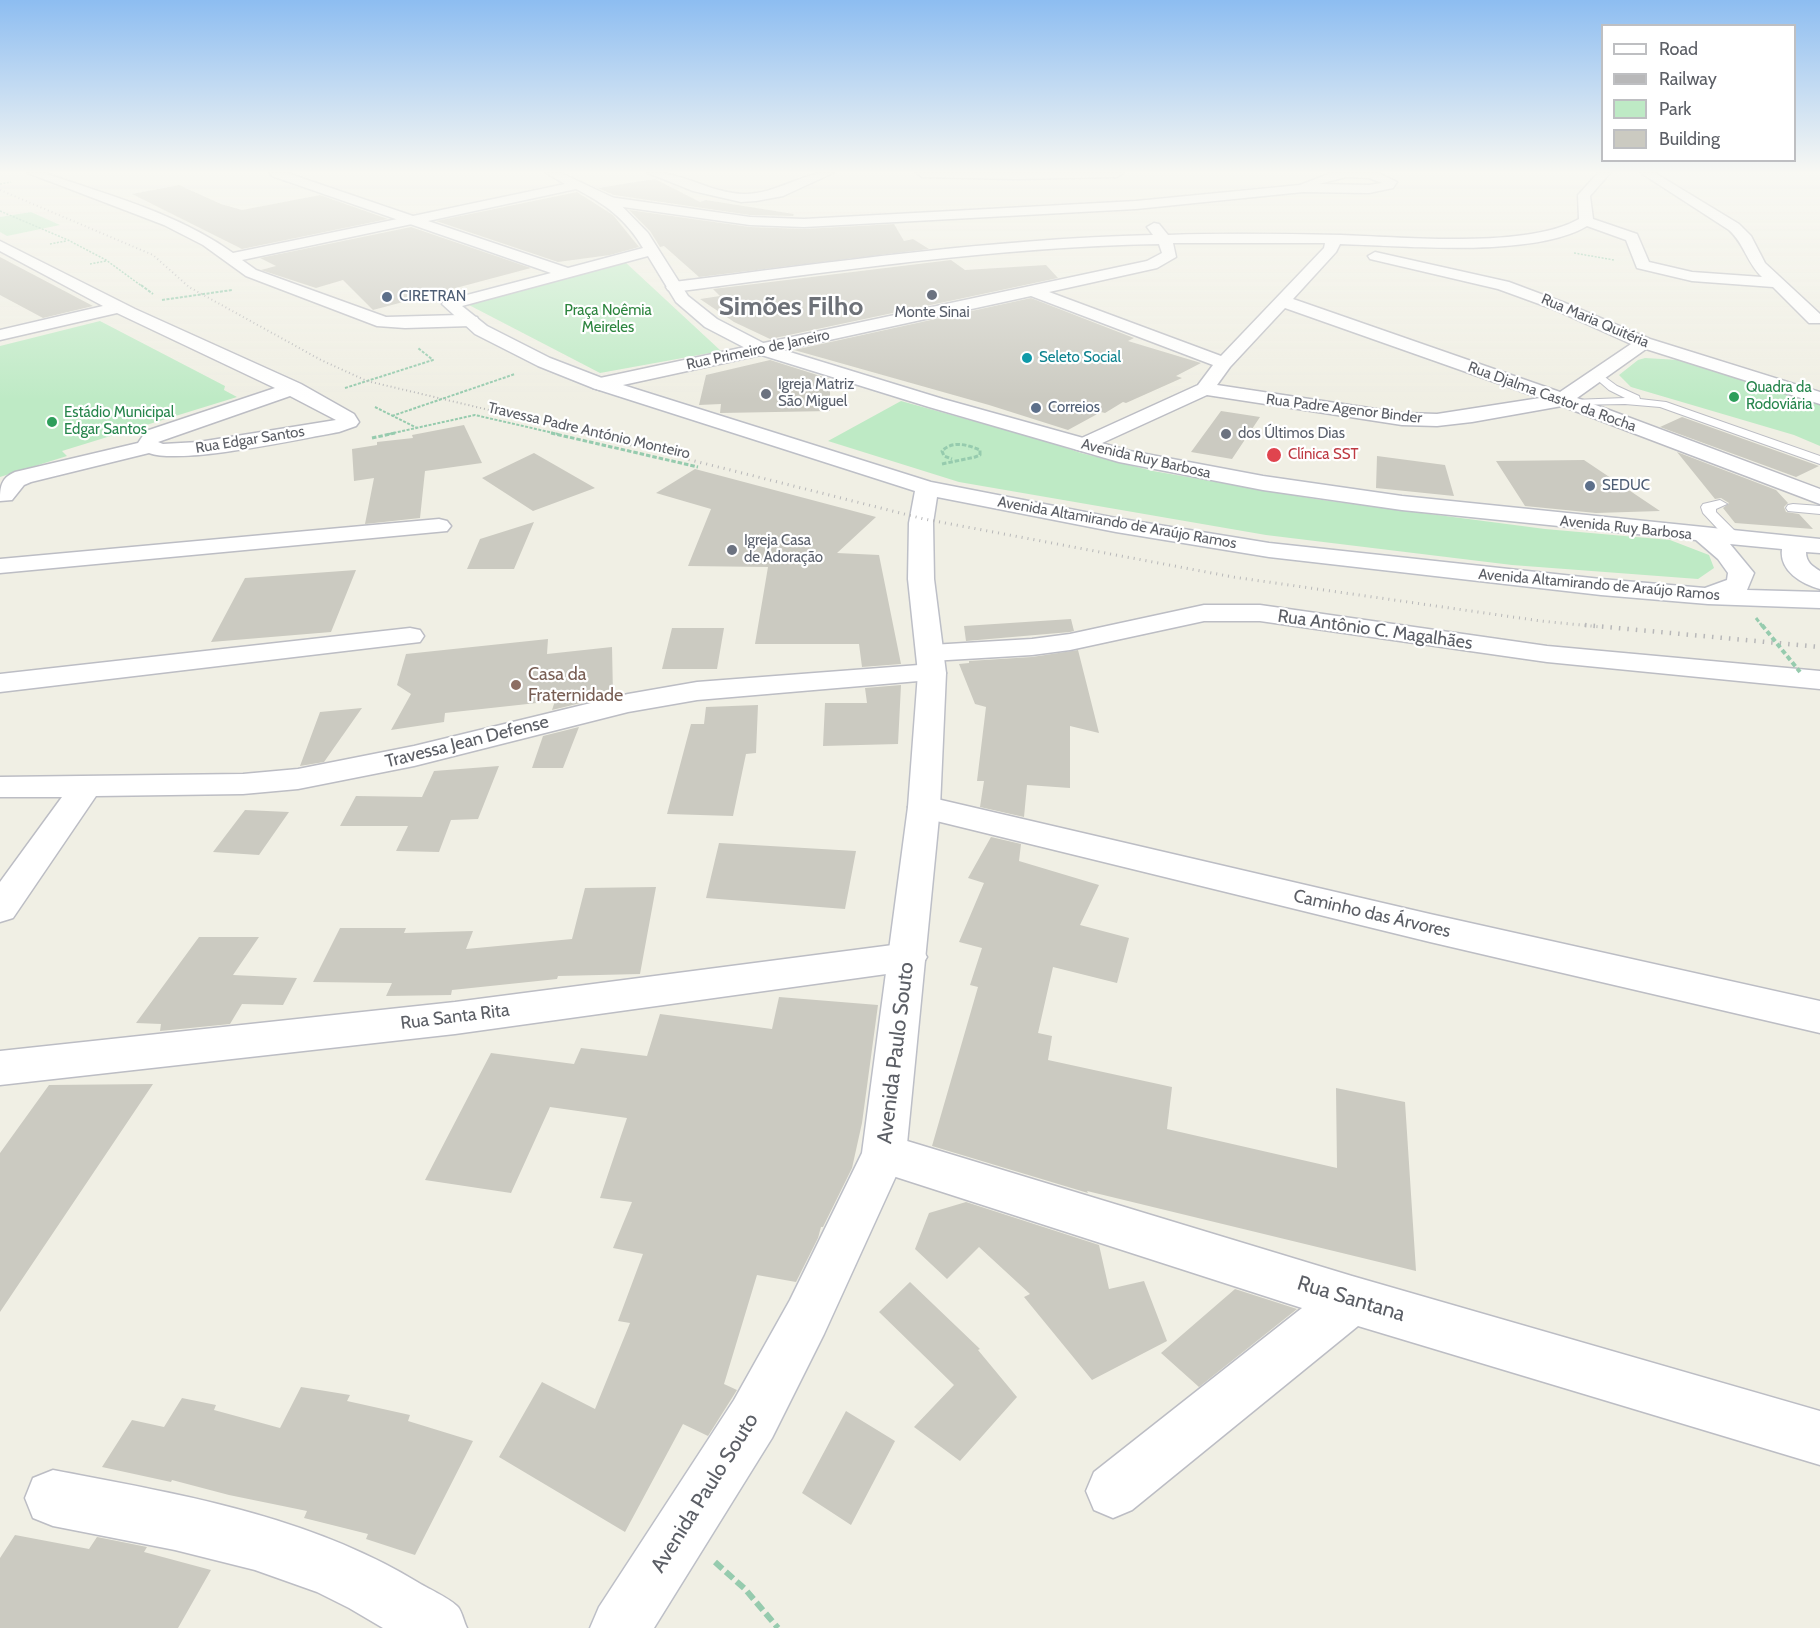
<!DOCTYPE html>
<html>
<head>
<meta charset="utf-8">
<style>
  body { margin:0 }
  #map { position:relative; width:1820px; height:1628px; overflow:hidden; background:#f0efe4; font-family:Cabin,sans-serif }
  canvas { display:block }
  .legend { position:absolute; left:1601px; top:24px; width:195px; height:138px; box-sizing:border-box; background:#fff; border:2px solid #bebfc2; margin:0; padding:8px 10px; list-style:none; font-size:18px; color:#5c5f66 }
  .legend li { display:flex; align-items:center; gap:12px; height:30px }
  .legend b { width:30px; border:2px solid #bebfc2 }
</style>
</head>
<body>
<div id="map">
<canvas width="1820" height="1628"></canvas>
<ul class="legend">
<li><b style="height:8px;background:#fff"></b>Road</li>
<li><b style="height:8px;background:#b8b8b9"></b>Railway</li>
<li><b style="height:16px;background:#beeac5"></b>Park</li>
<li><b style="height:16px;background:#cbcac1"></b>Building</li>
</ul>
</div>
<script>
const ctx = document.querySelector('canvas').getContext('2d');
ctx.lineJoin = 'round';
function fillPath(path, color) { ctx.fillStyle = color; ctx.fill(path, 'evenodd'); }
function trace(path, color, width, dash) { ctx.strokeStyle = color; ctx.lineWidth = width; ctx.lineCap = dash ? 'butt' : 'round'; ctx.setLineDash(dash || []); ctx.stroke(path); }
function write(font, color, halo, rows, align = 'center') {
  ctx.font = font + ' Cabin,sans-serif'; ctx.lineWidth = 4.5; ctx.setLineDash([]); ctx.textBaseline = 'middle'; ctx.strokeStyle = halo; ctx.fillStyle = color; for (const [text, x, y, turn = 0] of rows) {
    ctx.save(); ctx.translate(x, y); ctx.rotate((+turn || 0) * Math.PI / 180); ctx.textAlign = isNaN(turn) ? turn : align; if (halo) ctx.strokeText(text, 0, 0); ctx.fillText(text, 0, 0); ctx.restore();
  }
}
fillPath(new Path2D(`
  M31,212L60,225L7,236L0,232V217Z
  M624,261L721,351L600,373L467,304Z
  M100,321L225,386L224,390L237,397L62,451L67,456L0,477V346Z
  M1645,358L1679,360L1820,401V446L1794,435L1631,387L1619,375L1638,360Z
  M901,401L1049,442L1081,453L1153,471L1315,499L1545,529L1670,540L1709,555L1714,568L1698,579L1512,565L1266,535L959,482L828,441Z`), '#beeac5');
fillPath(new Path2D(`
  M655,179L700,202L706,200L794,214L793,216L750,215L614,195L598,188Z
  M179,185L221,204L242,210L320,195L388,219L242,249L132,194Z
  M577,192L613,215L639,247L610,255L558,262L436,221Z
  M629,210L750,227L804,229L894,224L904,241L913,239L929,249L699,277L664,246L660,247L650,231Z
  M411,227L531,268L373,310L343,280L316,288L261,270L276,266L260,258Z
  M0,257L93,306L43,318L0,295Z
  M951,260L965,270L1046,265L1058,278L770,339L734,322L700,299L720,296L713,289Z
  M1031,298L1134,338L1128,341L1201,363L1176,376L1182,378L1126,403L1123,402L1105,413L1101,412L1068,430L989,405L794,350Z
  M770,360L830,379V411L720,413L721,404L699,405L706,375Z
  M1221,411L1260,417L1232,459L1191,452Z
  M1682,417L1819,466L1796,477L1660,427Z
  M464,425L482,463L425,471L420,518L365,524L374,478L354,481L352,449L377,445V442L413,438L412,435Z
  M1677,452L1776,490L1788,503L1784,507L1786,512L1799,514L1813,529L1735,523L1723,508L1729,503L1721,498L1715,499Z
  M534,453L595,488L533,511L482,478Z
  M1377,456L1445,465L1454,496L1376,488Z
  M1584,460L1660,511L1596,513L1525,506L1496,461Z
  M695,469L876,517L837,553L879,555L901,664L862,667L859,644H755L768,567L688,566L711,509L656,493Z
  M534,522L514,569H467L480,539Z
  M356,570L331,632L211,642L245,578Z
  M1071,619L1074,631L1070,632L966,641L964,626Z
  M672,628H724L717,669H662Z
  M548,639L547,654L612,647L613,695L590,697L589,701L552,710L555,701L445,713L444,722L391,730L411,694L397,685L406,654Z
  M1078,650L1099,733L1070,726V788L1027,785L1024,817L980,807L984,781H977L986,707L975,704L959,664L969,663V661L1032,657Z
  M901,685L898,744L823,746L825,703H867L865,688Z
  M758,705L756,753L746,754L733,816L667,814L691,724H704L706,707Z
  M362,708L324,762L300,766L320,712Z
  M579,727L563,768H532L543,736Z
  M499,766L478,819L451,820L439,852L396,851L408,826H340L356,796L422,797L434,771Z
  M245,810L289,812L259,855L213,852Z
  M991,837L1021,844L1019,861L1099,885L1080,925L1129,938L1117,983L1053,967L1038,1033L1052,1036L1048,1060L1172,1087L1167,1129L1337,1168L1336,1088L1405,1102L1416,1271L1087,1191L1088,1193L932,1146L978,987L970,985L982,948L959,942L984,883L968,878Z
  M719,843L856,851L845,909L706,898Z
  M656,887L640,974L558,976L557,979L452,990L451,995L386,996L392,983L313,982L340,928H406L404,933L473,931L466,949L572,939L585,888Z
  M199,937H259L233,975L297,978L283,1005L242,1004L230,1024L160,1031L161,1024L136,1023Z
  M779,997L878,1005L862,1123L852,1168L823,1227H821L818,1238L796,1282L757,1275L724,1384L737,1390L708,1436L683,1424L625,1532L499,1457L542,1382L595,1409L630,1323L618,1321L643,1254L613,1248L632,1202L600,1198L627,1118L550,1107L511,1193L425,1180L491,1053L574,1064L581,1048L647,1056L660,1014L772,1029Z
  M153,1084L0,1312V1153L49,1085Z
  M966,1202L1099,1245L1109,1289L1144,1281L1167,1341L1092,1380L1024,1297L1030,1294L979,1247L947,1279L915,1249L929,1213Z
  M910,1282L980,1349L978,1350L1017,1397L960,1461L914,1427L954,1385L879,1312Z
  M1235,1289L1297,1309L1199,1387L1161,1353Z
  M301,1387L350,1395L347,1401L410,1415L408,1421L473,1441L415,1555L366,1539L368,1534L304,1518L307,1511L229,1495L172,1480L171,1482L102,1467L132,1420L164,1427L182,1398L216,1405L214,1410L280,1428Z
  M846,1411L895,1441L851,1525L802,1493Z
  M15,1535L89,1549L97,1537L147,1547L144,1552L211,1570L178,1628H0V1558Z`), '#cbcac1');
const lane = new Path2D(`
  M1598,372L1617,386L1639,396L1640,399L1666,402L1820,456V464L1660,407L1625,404L1568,405L1566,403L1572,400L1625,398L1609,390L1594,377L1592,375Z
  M1720,500L1727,504L1716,509V512L1740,536L1742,539L1740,542H1730L1703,513L1701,507L1703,504Z
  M1793,504L1820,506V514L1788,511L1786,508L1788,505Z`);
const street = new Path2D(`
  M28,173H44C108,195 177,213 233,253L412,216L417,217L419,220L412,224L242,260L256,270L386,317L460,315L477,317L479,321L477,325L471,326L405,328L377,326L246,276L203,245L164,225Z
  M648,173C679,170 710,193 743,194C777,195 804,170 833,173L783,196L756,201L741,202L693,191Z
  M916,173H1123L1117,177L1016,179L922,177Z
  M1331,173H1378L1397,182L1393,188L1369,193L1303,192L1136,209L804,227L750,225L609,205L602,201L609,197L750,217L804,219L1136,201L1300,185ZM1346,177L1369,178L1382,183L1369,185L1319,184Z
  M1598,173H1610L1590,196L1593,219L1637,234L1649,262L1692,272L1762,277C1747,263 1744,243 1729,230L1641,173H1655L1739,224L1751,236L1765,263L1820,314V323H1809L1773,287L1692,281L1637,268L1626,240L1587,226C1534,258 1404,246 1340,244L1336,252L1293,299L1560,392L1631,344L1553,309L1498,289L1370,259L1368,256L1375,252L1509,282L1565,303L1650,339L1820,392V404L1646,349L1577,398L1820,489V504L1562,406L1472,422L1437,426L1402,425L1207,395L1089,449L1082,451L1075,449L1071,445L1075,441L1198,385L1213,365L1031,296L600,390L593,388L590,384L593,380L600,378L1147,261L1162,253L1159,244C996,247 836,271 674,292L668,290L666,287L674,282C834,262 992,239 1153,235L1147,227L1154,223L1159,224L1168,235C1225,233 1283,234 1341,235C1402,237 1527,249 1579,219L1578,195ZM1173,243H1325L1324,248L1221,356L1049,292L1157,268L1176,257ZM1285,308L1540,398L1437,414L1402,413L1217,385L1230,367Z
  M0,241L135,309L301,384L354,414L359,422L356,426L339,432C299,439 182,465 149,453L31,482L24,485L12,500L0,501C0,487 1,478 15,472L138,443L146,431L275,388L117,313L0,340V330L103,306L0,251ZM290,396L336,420L199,442L163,444L158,442Z
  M439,519L447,521L451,526L447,531L0,573V559Z
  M1204,605H1260L1547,646L1820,671V689L1547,662L1260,621H1204L1070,650L1032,655L931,661L921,659L917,653L921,647L931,645L1032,639L1070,634Z
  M410,628L420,630L424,636L420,642L0,692V674Z
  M932,664L942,667L946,673L942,679L697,700L628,712L414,766L298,789L243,794L96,796L13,918L0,922V882L62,797H0V777L243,774L298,769L414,746L628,694L697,682Z
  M924,796L1430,914L1820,1001V1033L1430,942L912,815L908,807L912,799Z
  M908,943L921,947L927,957L921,967L908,971L455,1034L0,1085V1051L455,1002Z
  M884,1134L1352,1276L1820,1411V1465L1358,1326L1132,1510L1113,1518L1094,1510L1086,1491L1094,1472L1302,1308L868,1168L862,1154L868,1140Z
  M53,1470C178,1494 308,1515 419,1583C429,1589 451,1599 458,1607C462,1612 464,1622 467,1628H383L349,1608L317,1592L255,1570L175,1550L53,1526L33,1518L25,1498L33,1478Z`);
const secondary = new Path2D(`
  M270,173H287L413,216L565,184L546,173H561L614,198L648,233L688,296L717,319L767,345L943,399L1130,451L1263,476L1402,496L1820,539V553L1806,552C1806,562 1812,566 1820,571V589C1802,584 1779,571 1782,549L1730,544L1754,573L1747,590L1820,592V608L1708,604L1601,595L1269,557L1116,532L937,497L933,523L934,579L946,673L940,807L906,1154L824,1334L772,1438L654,1628H590L599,1607L734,1400L790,1300L862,1153L908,807L918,673L908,579L909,523L915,491L593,388L538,366L475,334L442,304L444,301L551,273L272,176ZM576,189C605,204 626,219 643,248L568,268L428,221ZM648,256L676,302L705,327L755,353L929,407L1119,462L1263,490L1402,510L1696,540L1718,559L1728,573L1727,580L1705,588L1601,579L1269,543L1116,518L931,482L607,380L550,358L487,326L462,306Z`);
trace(lane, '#bcbdc4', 2);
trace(street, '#bcbdc4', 3);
trace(secondary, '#bdbfc7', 3);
trace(new Path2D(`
  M0,184L11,182
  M0,211L68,240L106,260L143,287
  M50,244L66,241
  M1574,253L1614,260
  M90,264L106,261`), '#96cbae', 1.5, [2, 1.5]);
trace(new Path2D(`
  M141,285L153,294
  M162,300L232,290
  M345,388L433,360L418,348
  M375,407L417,428
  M389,434L475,415L558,434`), '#96cbae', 2, [3, 1.5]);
trace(new Path2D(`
  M551,433L698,467
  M372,438L395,433
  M942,464L975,457L980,455V450C968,445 953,440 942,451L944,456L952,459`), '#96cbae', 3, [4.5, 2]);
trace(new Path2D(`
  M715,1562L745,1589L778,1628`), '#96cbae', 6, [10, 4.5]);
fillPath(lane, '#fff');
fillPath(street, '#fff');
fillPath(secondary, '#fff');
trace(new Path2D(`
  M0,190L153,255L189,287L321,360L367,381L590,434`), '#b8b8b9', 2, [1, 3]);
trace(new Path2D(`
  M584,433L924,519L1233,577L1541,621L1601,627`), '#b8b8b9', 3, [1, 5]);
trace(new Path2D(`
  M1585,625L1820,647`), '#b8b8b9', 4.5, [1.5, 7]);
trace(new Path2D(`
  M392,416L515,374`), '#96cbae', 2, [3, 1.5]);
trace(new Path2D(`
  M1756,618L1763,627`), '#96cbae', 3, [4.5, 2]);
trace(new Path2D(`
  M1762,625L1800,672`), '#96cbae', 4, [5, 3]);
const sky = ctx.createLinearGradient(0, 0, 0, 400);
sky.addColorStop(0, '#8dbdf1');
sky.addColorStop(0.43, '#f8f8f3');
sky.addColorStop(1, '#f8f8f300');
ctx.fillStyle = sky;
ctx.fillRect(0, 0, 1820, 400);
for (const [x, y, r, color] of [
  [932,295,6,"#6b7280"],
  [387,297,6,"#5c6f8a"],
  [1027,358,6,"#0f9aa8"],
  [766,394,6,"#6b7280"],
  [1734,397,6,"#2e9e5b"],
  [1036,408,6,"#5c6f8a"],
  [52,422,6,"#2e9e5b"],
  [1226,434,6,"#6b7280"],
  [1274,455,8,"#e0444e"],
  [1590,486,6,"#5c6f8a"],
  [732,550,6,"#6b7280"],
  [516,685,6,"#8d6e63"]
]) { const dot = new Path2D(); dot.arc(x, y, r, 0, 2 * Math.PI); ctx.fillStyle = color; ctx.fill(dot); trace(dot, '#fff', 2); }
write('15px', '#4e5e75', '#fff', [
  ["CIRETRAN",399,297],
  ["Correios",1048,408],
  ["SEDUC",1602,486]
], 'left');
write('15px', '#2d853f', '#fff', [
  ["Praça Noêmia",608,311],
  ["Meireles",608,328]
]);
write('15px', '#5b616d', '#fff', [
  ["Monte Sinai",932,313,"center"],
  ["Igreja Matriz",778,385],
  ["São Miguel",778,402],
  ["dos Últimos Dias",1238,434],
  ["Igreja Casa",744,541],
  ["de Adoração",744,558]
], 'left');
write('15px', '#5c5f66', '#fff', [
  ["Rua Maria Quitéria",1595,321,23],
  ["Rua Primeiro de Janeiro",758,350,-12],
  ["Rua Djalma Castor da Rocha",1552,397,20],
  ["Rua Padre Agenor Binder",1344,409,7],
  ["Travessa Padre António Monteiro",589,431,13],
  ["Rua Edgar Santos",250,440,-9],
  ["Avenida Ruy Barbosa",1146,459,13],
  ["Avenida Altamirando de Araújo Ramos",1117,523,10],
  ["Avenida Ruy Barbosa",1626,528,6],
  ["Avenida Altamirando de Araújo Ramos",1599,585,5]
]);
write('15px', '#0d838f', '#fff', [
  ["Seleto Social",1039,358]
], 'left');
write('15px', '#27864d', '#fff', [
  ["Quadra da",1746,388],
  ["Rodoviária",1746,405],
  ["Estádio Municipal",64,413],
  ["Edgar Santos",64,430]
], 'left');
write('15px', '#be3a42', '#fff', [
  ["Clínica SST",1288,455]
], 'left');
write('18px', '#5c5f66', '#fff', [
  ["Rua Antônio C. Magalhães",1375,630,8],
  ["Travessa Jean Defense",467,742,-14],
  ["Caminho das Árvores",1372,914,13],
  ["Rua Santa Rita",455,1017,-7]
]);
write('18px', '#785e54', '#fff', [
  ["Casa da",528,675],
  ["Fraternidade",528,696]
], 'left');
write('21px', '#5c5f66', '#fff', [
  ["Avenida Paulo Souto",896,1053,-83],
  ["Rua Santana",1351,1299,17],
  ["Avenida Paulo Souto",705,1493,-58]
]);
write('bold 26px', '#6d7178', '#fff', [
  ["Simões Filho",791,307]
]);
</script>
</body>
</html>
